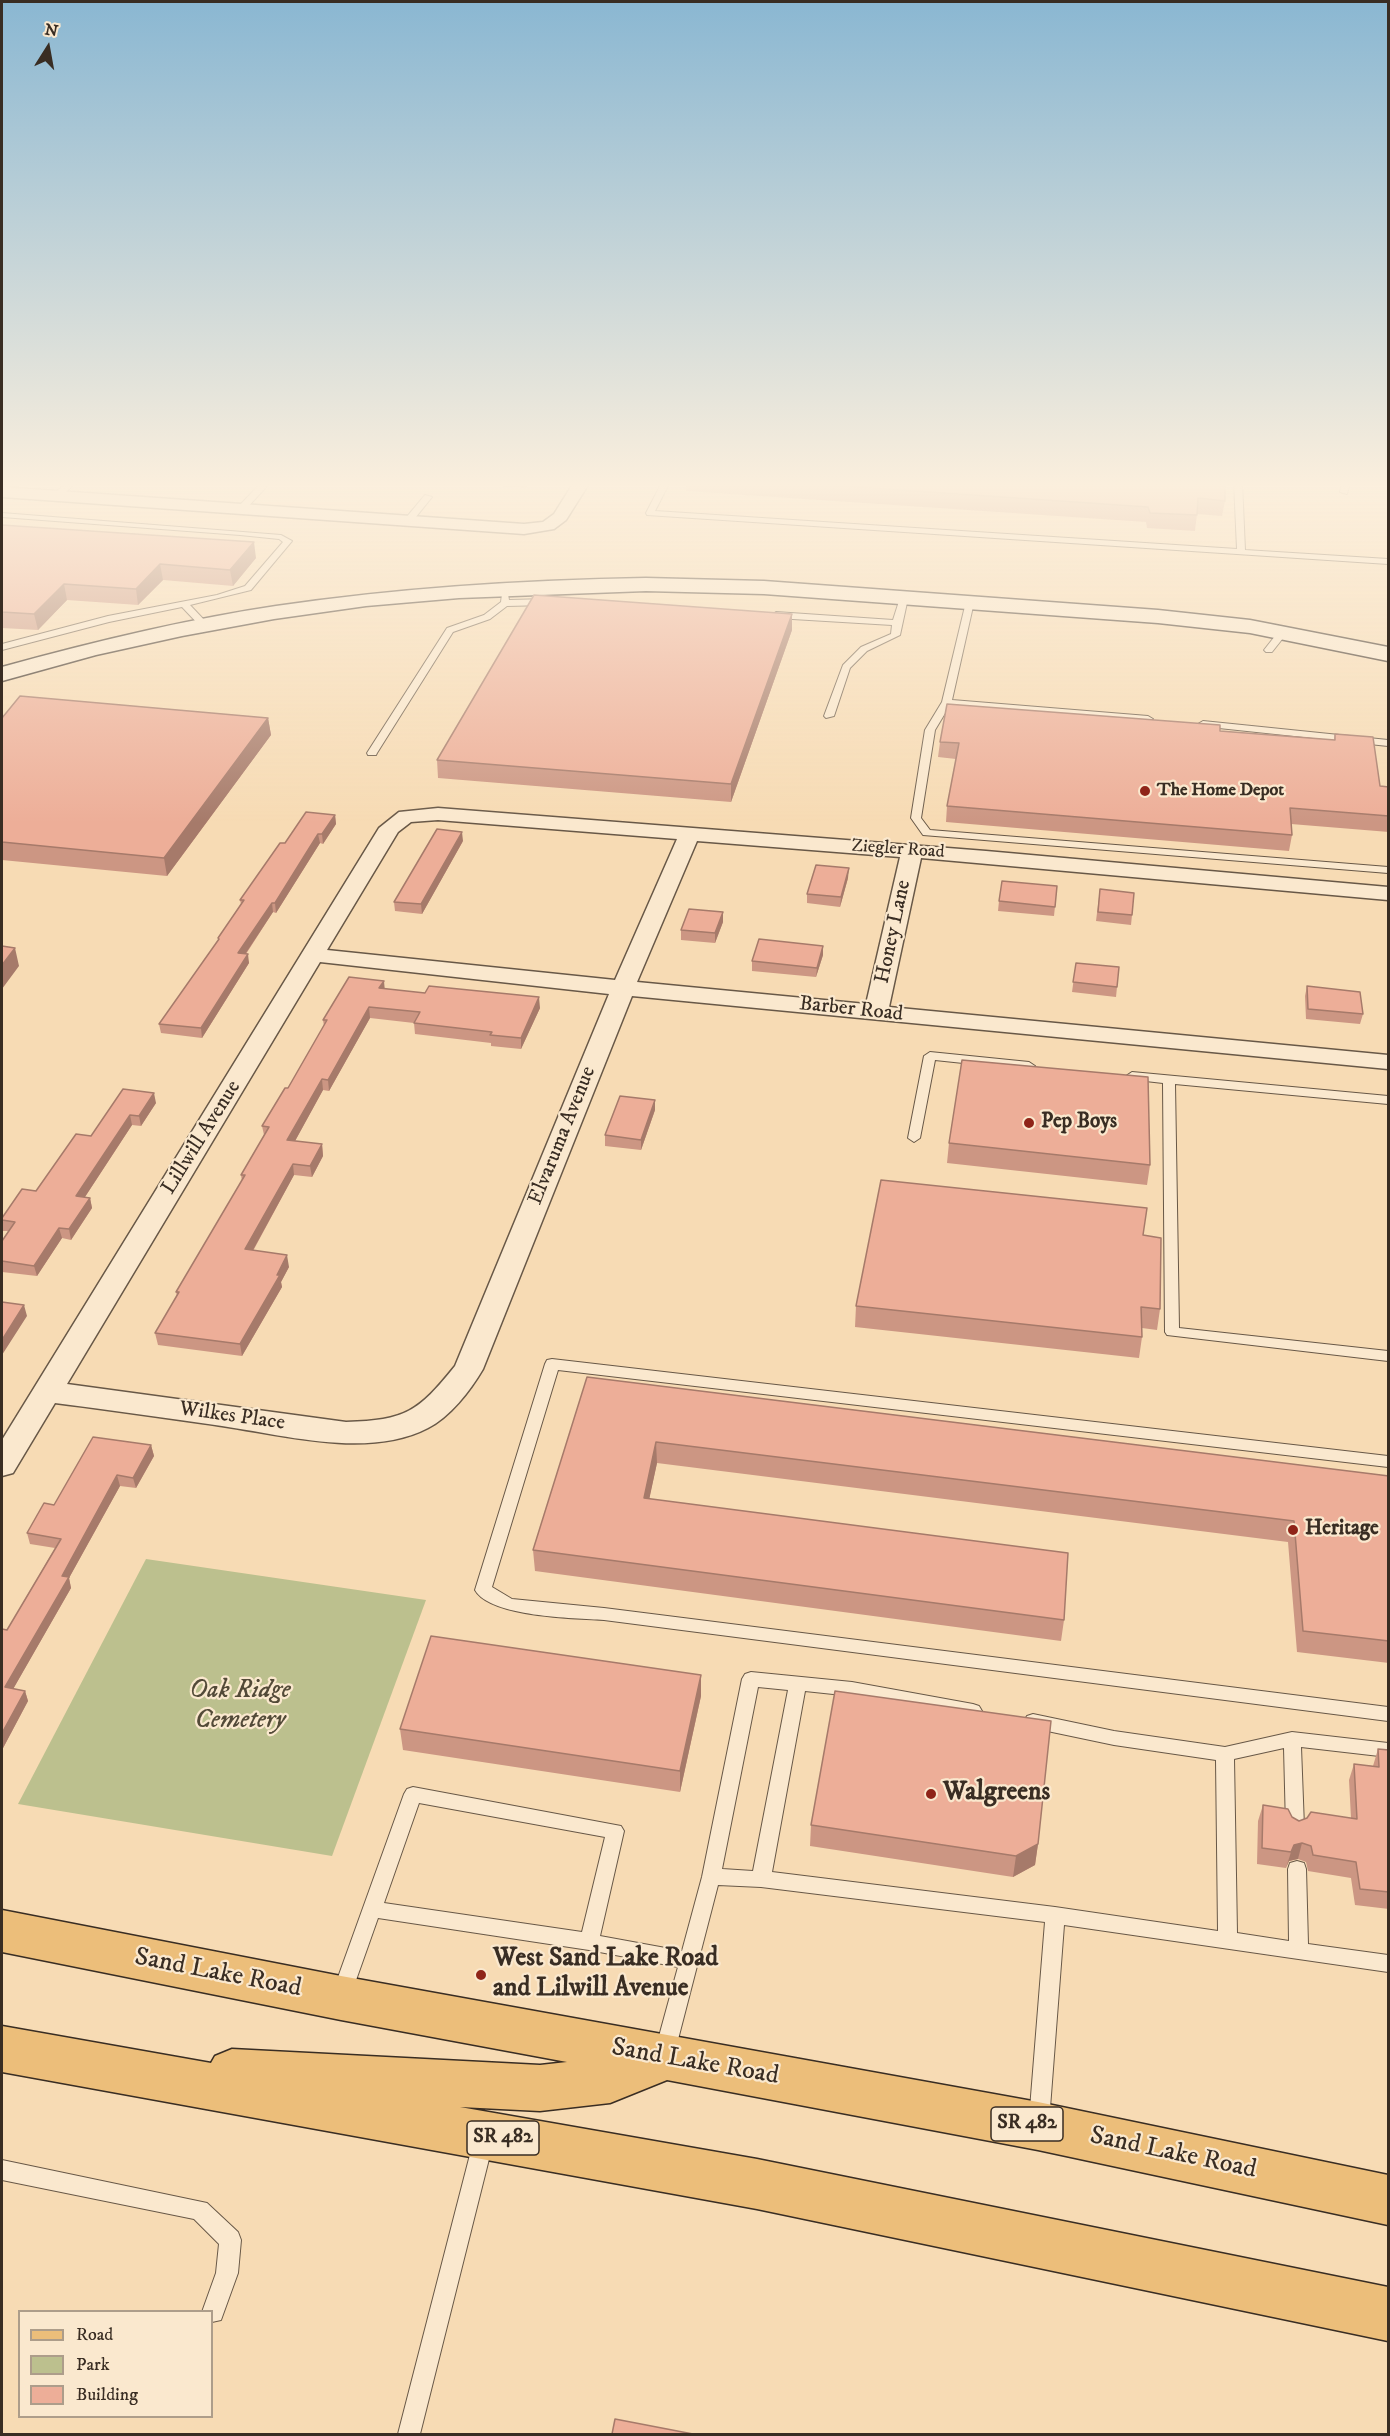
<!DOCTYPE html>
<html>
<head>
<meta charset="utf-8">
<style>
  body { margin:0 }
  #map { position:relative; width:1390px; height:2436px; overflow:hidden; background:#f7dbb4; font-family:"IM FELL DW Pica",serif }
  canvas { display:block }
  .frame { position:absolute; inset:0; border:3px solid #392d23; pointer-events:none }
  .legend { position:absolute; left:18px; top:2310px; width:195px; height:108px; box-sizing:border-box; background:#fae8ce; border:2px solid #ad9d8a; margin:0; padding:8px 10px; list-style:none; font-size:18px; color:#392d23 }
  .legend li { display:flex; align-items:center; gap:12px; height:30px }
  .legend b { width:30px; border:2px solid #ad9d8a }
  .north { position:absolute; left:18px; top:18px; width:60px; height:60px; -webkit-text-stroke:4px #fae8ce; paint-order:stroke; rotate:11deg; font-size:16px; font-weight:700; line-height:24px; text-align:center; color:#392d23 }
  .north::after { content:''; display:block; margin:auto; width:21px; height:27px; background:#392d23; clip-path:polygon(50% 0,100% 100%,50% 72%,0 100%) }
</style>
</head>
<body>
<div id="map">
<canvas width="1390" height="2436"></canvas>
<div class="frame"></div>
<ul class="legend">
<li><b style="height:8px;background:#ecbe7a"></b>Road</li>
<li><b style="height:16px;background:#bcc08e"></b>Park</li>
<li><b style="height:16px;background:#edae98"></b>Building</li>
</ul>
<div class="north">N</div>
</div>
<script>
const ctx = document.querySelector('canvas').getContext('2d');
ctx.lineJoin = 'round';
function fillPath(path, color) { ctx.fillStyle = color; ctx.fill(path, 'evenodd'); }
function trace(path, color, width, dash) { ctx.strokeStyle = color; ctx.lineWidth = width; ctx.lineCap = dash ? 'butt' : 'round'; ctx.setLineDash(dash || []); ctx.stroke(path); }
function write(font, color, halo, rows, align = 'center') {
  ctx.font = font + ' "IM FELL DW Pica",serif'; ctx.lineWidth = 4.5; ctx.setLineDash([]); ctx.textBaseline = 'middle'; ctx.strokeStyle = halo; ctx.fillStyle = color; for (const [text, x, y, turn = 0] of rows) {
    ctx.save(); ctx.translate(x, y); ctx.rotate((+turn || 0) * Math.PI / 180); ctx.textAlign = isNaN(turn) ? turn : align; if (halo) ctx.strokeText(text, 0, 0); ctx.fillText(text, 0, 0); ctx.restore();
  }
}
fillPath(new Path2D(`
  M146,1559L426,1600L332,1856L18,1804Z`), '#bcc08e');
const lane = new Path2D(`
  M67,482H76L60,498H54V494Z
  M262,482L269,484L244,511H238V507Z
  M662,482H670L655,511L1237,549L1234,482H1242L1245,550L1388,559V564L647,515L646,513Z
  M1342,482H1350L1347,494L1340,492Z
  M425,495L432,497L411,523H405V519Z
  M2,513L281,535L292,541L251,590L190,605L207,623V627H201L182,607L109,622L2,650V644L108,616L217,595L245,586L283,542L279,539L240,535L2,517Z
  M502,594H508L509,600L547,599L551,602L547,605L507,606L490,619L453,632L377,753L376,755H368L367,753L447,628L484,615L501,602Z
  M904,595L908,598L900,635L867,651L850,668L834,716L826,718L824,716L843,665L861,647L891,634L892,625L776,618L772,615L776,612L893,620L900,598Z
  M970,599L974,602L952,700L1148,716L1153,719L1148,722L950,705L935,730L921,818L930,830L1388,867V873L923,835L911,818L925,730L942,702L966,602Z
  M1279,631L1287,633L1272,652H1266L1264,650Z
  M1203,721L1388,740V746L1200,726L1198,724Z
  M930,1052L1029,1062L1035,1066L1029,1070L935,1060L920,1138L914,1142L908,1138L924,1056Z
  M1132,1072L1388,1096V1104L1175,1084L1179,1328L1388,1351V1361L1167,1335L1165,1332L1163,1083L1128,1079L1126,1076Z
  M552,1359L1388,1456V1467L558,1370L492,1587L512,1599L604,1608L1388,1707V1721L604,1620C574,1618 490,1617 475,1590L545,1364L547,1360Z
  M751,1672L852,1682L973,1704L979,1706L982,1711L979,1716L973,1718L852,1696L805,1691L772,1872L1055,1907L1218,1931L1216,1760L1114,1745L1033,1728L1027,1726L1024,1721L1027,1716L1033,1714L1114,1731L1225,1747L1292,1732L1388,1743V1757L1301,1747L1304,1827L1301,1832L1295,1835L1289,1832L1286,1827L1284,1748L1234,1759L1237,1933L1289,1941L1288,1869L1290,1863L1297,1861L1304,1863L1306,1869L1308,1944L1388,1955V1972L1064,1925L1049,2121L1046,2128L1039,2131L1032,2128L1029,2121L1045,1922L761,1887L718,1885L675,2051L672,2058L665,2060L658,2058L655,2051L678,1967L589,1950L378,1918L349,2000L342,2003L335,2000L332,1994L404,1794L407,1789L413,1787L621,1826L624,1831L600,1936L682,1951L702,1877L742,1679L745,1674ZM758,1687L788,1690L753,1871L722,1869ZM419,1803L605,1837L582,1932L384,1903Z
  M483,2133L490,2136L493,2143L420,2434H398L473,2143L476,2136Z
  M2,2160L207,2203L238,2232L241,2240L238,2273L221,2320L212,2322V2312H202L216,2273L219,2244L194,2219L2,2180Z`);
const street = new Path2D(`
  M574,482H590L566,520L554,529L524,534L2,497V487L524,524L543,522L554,514Z
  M438,808L986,851L1388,887V900L921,858L889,1007L1388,1055V1069L632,996L483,1369C470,1391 450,1417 428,1428C369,1459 284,1435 222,1426C166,1418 111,1410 55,1403L13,1473L2,1476V1440L379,828L399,812ZM438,820L677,839L615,980L327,950L398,832L411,822ZM697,841L900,857L866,1004L637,982ZM320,962L609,994L455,1366C418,1412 406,1420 346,1422L67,1384Z`);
const secondary = new Path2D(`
  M646,578L764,581L1158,610L1250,620L1388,647V661L1250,633L1158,623L764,594L646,591L459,598L366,606L274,619L182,636L96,655L2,681V667C92,642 183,620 276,606C399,588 522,580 646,578Z`);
const primary = new Path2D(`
  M2,1910L341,1976L1038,2102L1388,2175V2225L1038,2150L667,2080L610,2103L540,2111L460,2107L757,2159L1388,2287V2341L757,2209L2,2072V2026L211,2063L215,2056L232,2049L540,2065L567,2062L341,2020L2,1952Z`);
trace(lane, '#685847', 2);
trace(street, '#685847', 3);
trace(secondary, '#392d23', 3);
trace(primary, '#392d23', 3);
fillPath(lane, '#fae8ce');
fillPath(street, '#fae8ce');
fillPath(secondary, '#fae8ce');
fillPath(primary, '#ecbe7a');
fillPath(new Path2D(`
  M446,482H530L526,488Z
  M686,482H1225V501L1222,516L1197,514L1195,531L1147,528L1146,522L686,491Z
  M2,525L256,558L233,586L163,580L138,605L67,600L38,630L2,628Z
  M792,630L731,802L438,778L437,760Z
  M2,718H268L271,735L167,876L2,860Z
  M1220,731L1334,740L1335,734L1380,786L1389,787V832L1291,824L1292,835L1289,851L946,822L947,806L956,759L938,757L940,742Z
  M335,815L336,824L323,844L320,843L276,913L273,912L246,954L249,963L202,1038L161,1033L159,1024L218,941V938L241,904L240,900L285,843Z
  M463,841L422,914L395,911L394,902Z
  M848,878L840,907L807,903V894Z
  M1057,886L1054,916L998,911L999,901Z
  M1100,889L1132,915L1131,925L1096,921Z
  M723,912V922L715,943L681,940V930Z
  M823,955L816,977L752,971V961Z
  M1076,963L1117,987L1116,997L1072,992Z
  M1307,986L1363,1014L1360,1024L1306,1019L1305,996Z
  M385,989L540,1008L521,1049L491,1046V1043L415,1034L414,1023L370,1018L329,1091L323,1090L295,1141L322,1144L323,1156L312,1177L294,1175L253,1251L289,1267L281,1282L282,1287L242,1356L158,1345L155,1333L177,1296L176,1292L242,1181L241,1175L264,1135L262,1126L288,1088L324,1026L323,1020Z
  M123,1089L156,1103L141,1126L132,1125L85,1197L90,1198L92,1208L71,1240L62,1238L37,1276L2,1272V1241L8,1231H2V1218L36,1191L91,1136Z
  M655,1110L641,1150L605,1146V1135Z
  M949,1143L1150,1165L1147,1185L947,1163Z
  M1143,1235L1160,1309L1157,1330L1142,1328V1337L1139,1358L855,1327L856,1306Z
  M587,1377L1389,1476V1663L1297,1652L1288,1542L657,1463L649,1499L1064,1620L1061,1641L535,1571L533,1550Z
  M151,1445L154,1456L136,1488L120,1486L69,1578L71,1588L13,1689L25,1691L28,1701L2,1750V1629L7,1630L55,1548L30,1544L27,1533L54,1505Z
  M701,1675V1696L680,1792L403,1750L400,1729Z
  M1378,1749L1389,1750V1909L1355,1905L1351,1878L1308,1871L1306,1862L1298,1859L1289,1861L1286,1868L1257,1864L1258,1821L1263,1805L1299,1821L1351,1818L1349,1780L1354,1764L1373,1766Z
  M811,1825L1038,1844L1035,1865L1013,1877L810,1846Z`), '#cc9683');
fillPath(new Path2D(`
  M254,542L256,558L233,586L230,570Z
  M160,564L163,580L138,605L136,589Z
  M64,584L67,600L38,630L34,614Z
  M792,614V630L731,802V784Z
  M268,718L271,735L167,876L164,858Z
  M335,815L336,824L323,844L322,834Z
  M462,832L463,841L422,914L421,904Z
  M318,834L320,843L276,913L275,903Z
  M849,868L848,878L840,907L841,897Z
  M272,903L273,912L240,962L238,953Z
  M723,912V922L715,943V933Z
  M823,946V955L816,977L817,968Z
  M15,948L19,966L2,989V965Z
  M248,954L249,963L202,1038L201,1028Z
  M384,981L385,992L379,988Z
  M539,997L540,1008L521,1049V1038Z
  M369,1007L370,1018L329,1091L328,1080Z
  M322,1079L323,1090L289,1152L287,1140Z
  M154,1093L156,1103L141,1126L139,1116Z
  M655,1100V1110L641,1150V1140Z
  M130,1115L132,1125L79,1206L76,1196Z
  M322,1144L323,1156L312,1177L310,1166Z
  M293,1164L294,1175L247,1261L245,1249Z
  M90,1198L92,1208L71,1240L69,1229Z
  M59,1228L62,1238L37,1276L34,1266Z
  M287,1255L289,1267L281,1282L282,1287L242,1356L240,1344Z
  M24,1305L27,1316L2,1355V1340Z
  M656,1442L657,1463L645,1519L644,1498Z
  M151,1445L154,1456L136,1488L133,1478Z
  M117,1475L120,1486L69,1578L71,1588L8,1698L5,1687L62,1576Z
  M701,1675V1696L680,1792V1771Z
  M25,1691L28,1701L2,1750V1733Z
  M1302,1843L1298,1859L1289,1861L1286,1868L1291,1852L1294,1845Z
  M1038,1844L1035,1865L1013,1877L1016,1856Z`), '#a67a6a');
const building = new Path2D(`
  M783,482H1225V501L1198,498L1197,515L1150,513L1148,507Z
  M2,525L254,542L230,570L160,564L136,589L64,584L34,614L2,612Z
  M534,595L792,614L731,784L437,760Z
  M20,696L268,718L164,858L2,842V718Z
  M947,704L1220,725V731L1335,740V734L1373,737L1380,786L1389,787V816L1290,808L1292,835L947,806L959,743L940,742Z
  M306,812L335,815L322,834H318L275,903H272L238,953L248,954L201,1028L159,1024L219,939L218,938L244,900H240L280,843H285Z
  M437,829L462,832L421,904L394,902Z
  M816,865L849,868L841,897L807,894Z
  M1002,881L1057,886L1055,907L999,901Z
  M1100,889L1134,893L1132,915L1098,912Z
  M689,909L723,912L715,933L681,930Z
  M759,939L823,946L817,968L752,961Z
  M2,946L15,948L2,965Z
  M1076,963L1119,967L1117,987L1073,982Z
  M349,977L384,981L379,988L425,993L429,986L539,997L521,1038L490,1035L492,1032L414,1023L420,1012L369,1007L328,1080L322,1079L287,1140L322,1144L310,1166L293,1164L245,1249L287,1255L277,1275H280L240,1344L155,1333L179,1292H176L245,1175H241L269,1127L262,1126L285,1088H288L327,1020H323Z
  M1307,986L1360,992L1363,1014L1308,1009Z
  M962,1060L1148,1077L1150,1165L949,1143Z
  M123,1089L154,1093L139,1116L130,1115L76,1196L90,1198L69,1229L59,1228L34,1266L2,1261V1241L15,1222L2,1220V1218L22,1189L36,1191L76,1134L91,1136Z
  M620,1096L655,1100L641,1140L605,1135Z
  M881,1180L1147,1208L1143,1235L1161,1238L1160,1309L1141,1307L1142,1337L856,1306Z
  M2,1302L24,1305L2,1340Z
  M587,1377L1389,1476V1641L1303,1631L1294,1521L656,1442L644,1498L1068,1553L1064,1620L533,1550Z
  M93,1437L151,1445L133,1478L117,1475L62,1576L69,1577L5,1687L25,1691L2,1733V1629L7,1630L61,1539L27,1533L44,1503L54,1505Z
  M431,1636L701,1675L680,1771L400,1729Z
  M835,1691L1051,1721L1038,1844L1016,1856L811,1825Z
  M1378,1749L1389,1750V1892L1360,1889L1356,1862L1313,1855L1311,1846L1302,1843L1294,1845L1291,1852L1262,1848L1263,1805L1288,1809L1292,1817L1299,1821L1307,1818L1311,1812L1357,1819L1354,1764L1379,1767Z
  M615,2419L693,2434H612Z`);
fillPath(building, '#edae98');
trace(building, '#a67a6a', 1.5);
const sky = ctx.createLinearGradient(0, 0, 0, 823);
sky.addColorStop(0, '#8ab7d2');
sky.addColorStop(0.59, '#fbefdd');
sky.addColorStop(1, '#fbefdd00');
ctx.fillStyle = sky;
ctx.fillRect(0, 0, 1390, 823);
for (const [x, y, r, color] of [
  [1145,791,6,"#8f2418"],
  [1029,1123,6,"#8f2418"],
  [1293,1530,6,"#8f2418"],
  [931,1794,6,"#8f2418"],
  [481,1975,6,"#8f2418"]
]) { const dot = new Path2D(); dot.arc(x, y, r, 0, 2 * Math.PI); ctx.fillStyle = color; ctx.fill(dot); trace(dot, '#fae8ce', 2); }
write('bold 18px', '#392d23', '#fae8ce', [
  ["The Home Depot",1157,791]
], 'left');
write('18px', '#392d23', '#fae8ce', [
  ["Ziegler Road",898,850,4]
]);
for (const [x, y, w] of [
  [1027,2124,72],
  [503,2138,72]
]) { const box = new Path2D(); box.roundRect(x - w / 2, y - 17, w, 34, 4.5); ctx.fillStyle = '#fae8ce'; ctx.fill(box); trace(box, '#392d23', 1.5); }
write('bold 20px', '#392d23', null, [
  ["SR 482",1027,2124],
  ["SR 482",503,2138]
]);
write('21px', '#392d23', '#fae8ce', [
  ["Honey Lane",894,932,-78],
  ["Barber Road",851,1010,6],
  ["Elvaruma Avenue",563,1136,-68],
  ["Lillwill Avenue",202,1138,-58],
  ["Wilkes Place",232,1417,8]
]);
write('bold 21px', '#392d23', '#fae8ce', [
  ["Pep Boys",1041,1123],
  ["Heritage",1305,1530]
], 'left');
write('italic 26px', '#534a38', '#fae8ce', [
  ["Oak Ridge",240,1692],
  ["Cemetery",240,1722]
]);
write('bold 26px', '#392d23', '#fae8ce', [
  ["Walgreens",943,1794],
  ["West Sand Lake Road",493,1960],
  ["and Lilwill Avenue",493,1990]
], 'left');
write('26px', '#392d23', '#fae8ce', [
  ["Sand Lake Road",218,1974,11],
  ["Sand Lake Road",695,2063,10],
  ["Sand Lake Road",1173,2154,12]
]);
</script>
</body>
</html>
